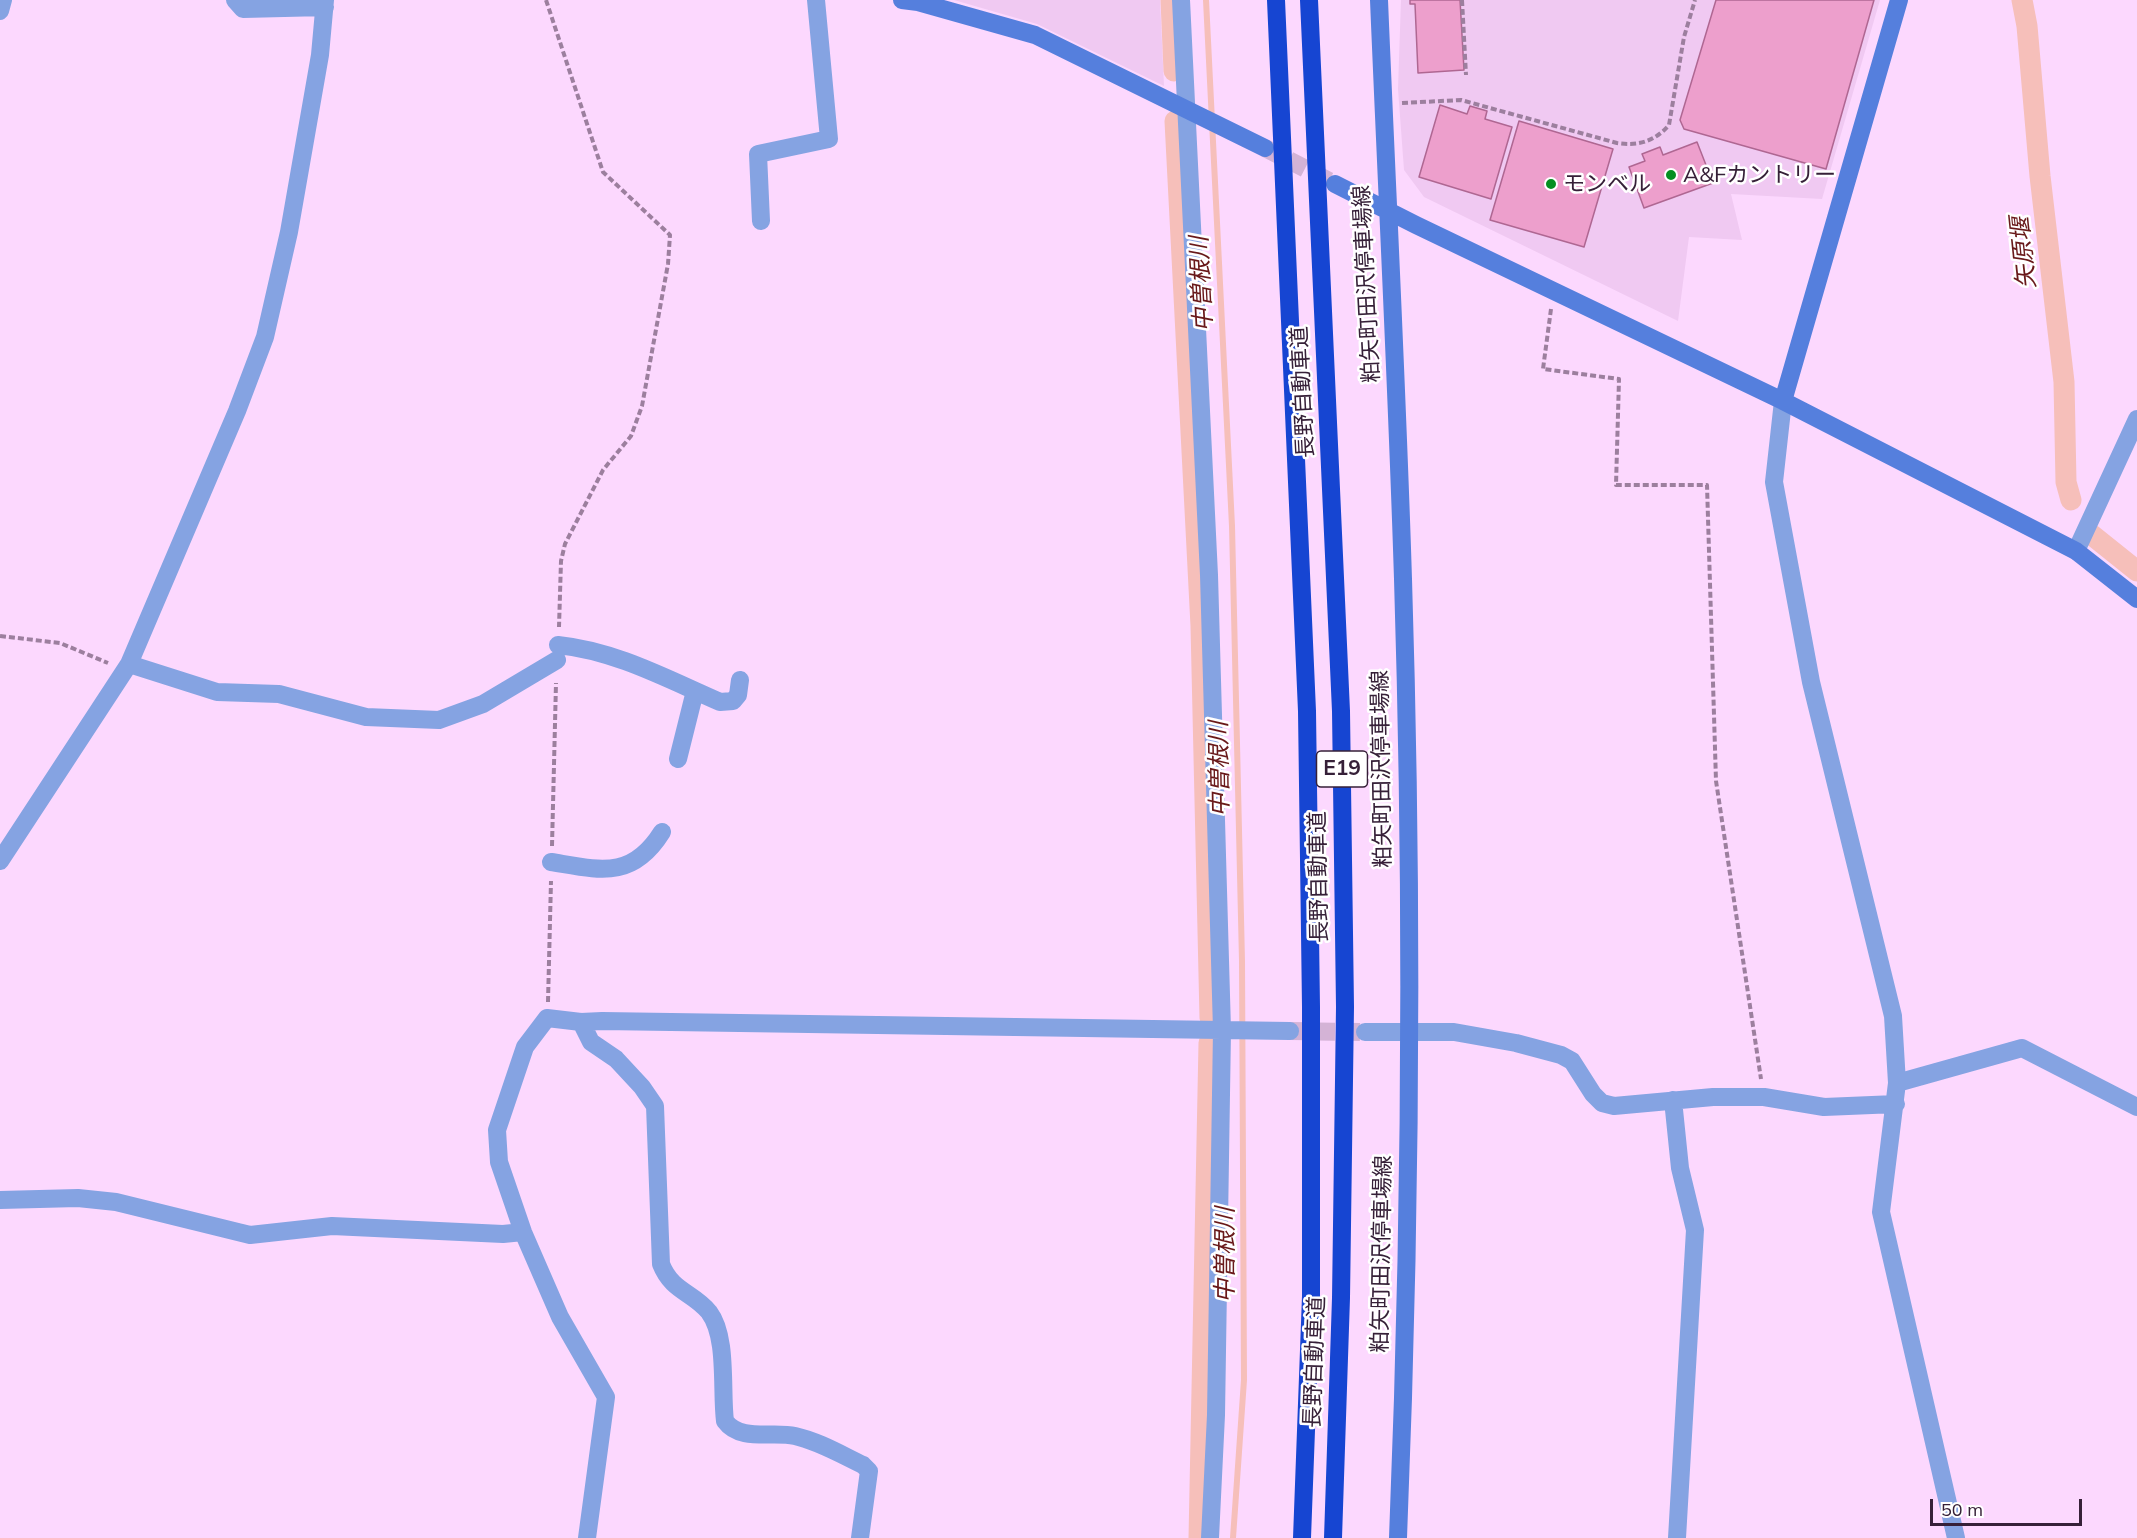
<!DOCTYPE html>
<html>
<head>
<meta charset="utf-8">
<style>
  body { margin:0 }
  #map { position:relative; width:2137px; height:1538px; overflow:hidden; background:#fcd8fe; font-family:Mulish,sans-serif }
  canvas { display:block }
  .scale { position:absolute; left:1930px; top:1499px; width:152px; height:27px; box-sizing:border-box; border:3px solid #362038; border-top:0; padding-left:8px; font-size:18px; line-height:21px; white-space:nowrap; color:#362038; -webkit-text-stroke:4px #fff; paint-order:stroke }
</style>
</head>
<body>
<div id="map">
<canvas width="2137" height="1538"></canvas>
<div class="scale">50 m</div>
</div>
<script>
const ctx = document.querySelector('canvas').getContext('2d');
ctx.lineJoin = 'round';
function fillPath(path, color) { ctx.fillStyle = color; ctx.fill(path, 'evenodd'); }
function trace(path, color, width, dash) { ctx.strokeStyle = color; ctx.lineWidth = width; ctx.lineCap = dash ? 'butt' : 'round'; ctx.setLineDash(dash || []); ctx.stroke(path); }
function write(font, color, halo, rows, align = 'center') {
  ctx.font = font + ' Mulish,"Noto Sans JP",sans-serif'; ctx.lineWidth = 5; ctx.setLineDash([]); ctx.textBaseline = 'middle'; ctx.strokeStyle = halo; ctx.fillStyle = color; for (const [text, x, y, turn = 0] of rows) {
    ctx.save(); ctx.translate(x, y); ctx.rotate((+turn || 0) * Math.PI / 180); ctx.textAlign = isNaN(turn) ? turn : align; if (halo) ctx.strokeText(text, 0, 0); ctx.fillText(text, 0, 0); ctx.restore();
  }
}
fillPath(new Path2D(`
  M954,0H1160L1164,86L1037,24Z
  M1401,0H1880L1822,199L1731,194L1742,240L1689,237L1678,321L1424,197L1404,170L1398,89Z`), '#f0c9f2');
trace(new Path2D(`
  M1206,0L1232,526L1242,961L1244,1380L1233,1538`), '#f6bfba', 6);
trace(new Path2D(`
  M1171,0L1174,71
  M2022,0L2027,26L2040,176L2064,382L2066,482L2071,500
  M1175,121L1201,626L1210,1018
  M2092,535L2137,571
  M1199,1538L1209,1043`), '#f6bfba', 21);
const building = new Path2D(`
  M1410,0H1460L1464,70L1418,73L1415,4H1410Z
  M1716,0H1874L1826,169L1684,129L1680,120Z
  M1440,105L1467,114L1470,106L1487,111L1485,119L1512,127L1491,199L1419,177Z
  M1519,121L1613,149L1584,247L1490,220Z
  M1697,142L1713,183L1644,208L1629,167L1645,161L1642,154L1660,147L1663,155Z`);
fillPath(building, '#ed9fcc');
trace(building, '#af6792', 1.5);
trace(new Path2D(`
  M1290,1031L1360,1032`), '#d4b3d6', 18, [18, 9]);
trace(new Path2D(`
  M1265,148L1335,184`), '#d4b3d6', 18, [18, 9]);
trace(new Path2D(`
  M546,0L603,172L670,235L668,264L642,406L631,436L603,470L565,544L561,561L559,627
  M1462,0L1466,75
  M1402,103L1461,100L1617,143C1638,146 1654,142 1669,125L1684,37L1695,0
  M1551,309L1543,369L1619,379L1616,485H1707L1716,781L1761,1079
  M0,636L60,643L108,663
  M552,846L556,683
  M548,1002L551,881`), '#9c7f9e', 4, [6, 3]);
trace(new Path2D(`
  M235,0L243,9L325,7
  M1181,0L1209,575L1222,1030L1216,1415L1210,1538
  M0,11L3,0
  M761,221L758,154L829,139L816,0
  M1783,401L1774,482L1811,682L1893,1016L1897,1083L1881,1212L1956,1538
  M2076,551L2137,419
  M558,645C616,651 667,679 720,702L733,701L738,695L740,680
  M129,664L217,692L279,694L366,717L439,720L483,704L557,660
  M678,759L695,691
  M0,861L129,664L237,411L265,337L289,232L320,55L325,0
  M551,862C600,870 632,880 662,832
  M581,1022L591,1042L616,1059L642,1087L655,1106L661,1264C672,1292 693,1292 709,1312C728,1337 721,1390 725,1421C740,1442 773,1431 795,1436C818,1441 842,1455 863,1465L869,1471L860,1538
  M1365,1032H1454L1516,1043L1561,1055L1572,1061L1593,1094L1602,1103L1614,1106L1713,1097H1764L1824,1107L1896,1104
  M1897,1083L2022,1048L2137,1107
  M1673,1100L1680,1168L1695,1230L1677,1538
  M0,1200L78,1198L116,1202L250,1235L332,1226L503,1234L523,1232
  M587,1538L606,1397L560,1317L523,1232L499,1162L497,1130L525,1047L547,1018L581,1022L602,1021L1290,1031`), '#85a3e2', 18);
trace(new Path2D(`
  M902,0L918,2L1035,35L1265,148
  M1379,0C1387,193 1397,386 1403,579C1413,899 1411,1219 1398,1538
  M1335,184L1416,225L1783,401L2076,551L2137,599
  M1783,401L1899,0`), '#557fdd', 18);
trace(new Path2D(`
  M1276,0L1307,711L1311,1007V1296L1302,1538
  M1309,0L1341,711L1345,1007L1341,1298L1333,1538`), '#1645d2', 18);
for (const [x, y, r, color] of [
  [1671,175,6,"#048f21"],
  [1551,184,6,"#048f21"]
]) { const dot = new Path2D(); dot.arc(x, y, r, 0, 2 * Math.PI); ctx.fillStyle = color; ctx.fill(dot); trace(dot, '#fff', 2); }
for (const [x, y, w] of [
  [1342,769,51]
]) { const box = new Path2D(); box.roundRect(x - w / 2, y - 18, w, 36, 4.5); ctx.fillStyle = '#fff'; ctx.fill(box); trace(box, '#362038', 1.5); }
write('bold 21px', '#362038', null, [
  ["E19",1342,769]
]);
write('22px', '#362038', '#fff', [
  ["A&Fカントリー",1683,175],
  ["モンベル",1563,184]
], 'left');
write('22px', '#362038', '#fff', [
  ["粕矢町田沢停車場線",1367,284,-93],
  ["長野自動車道",1303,392,-93],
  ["粕矢町田沢停車場線",1382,769,-91],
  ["長野自動車道",1319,877,-91],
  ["粕矢町田沢停車場線",1382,1254,-89],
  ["長野自動車道",1315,1362,-88]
]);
write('italic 24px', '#69191a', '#fff', [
  ["矢原堰",2024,253,-96],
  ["中曽根川",1202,284,-93],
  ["中曽根川",1220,769,-91],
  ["中曽根川",1226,1255,-90]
]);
</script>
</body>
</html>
